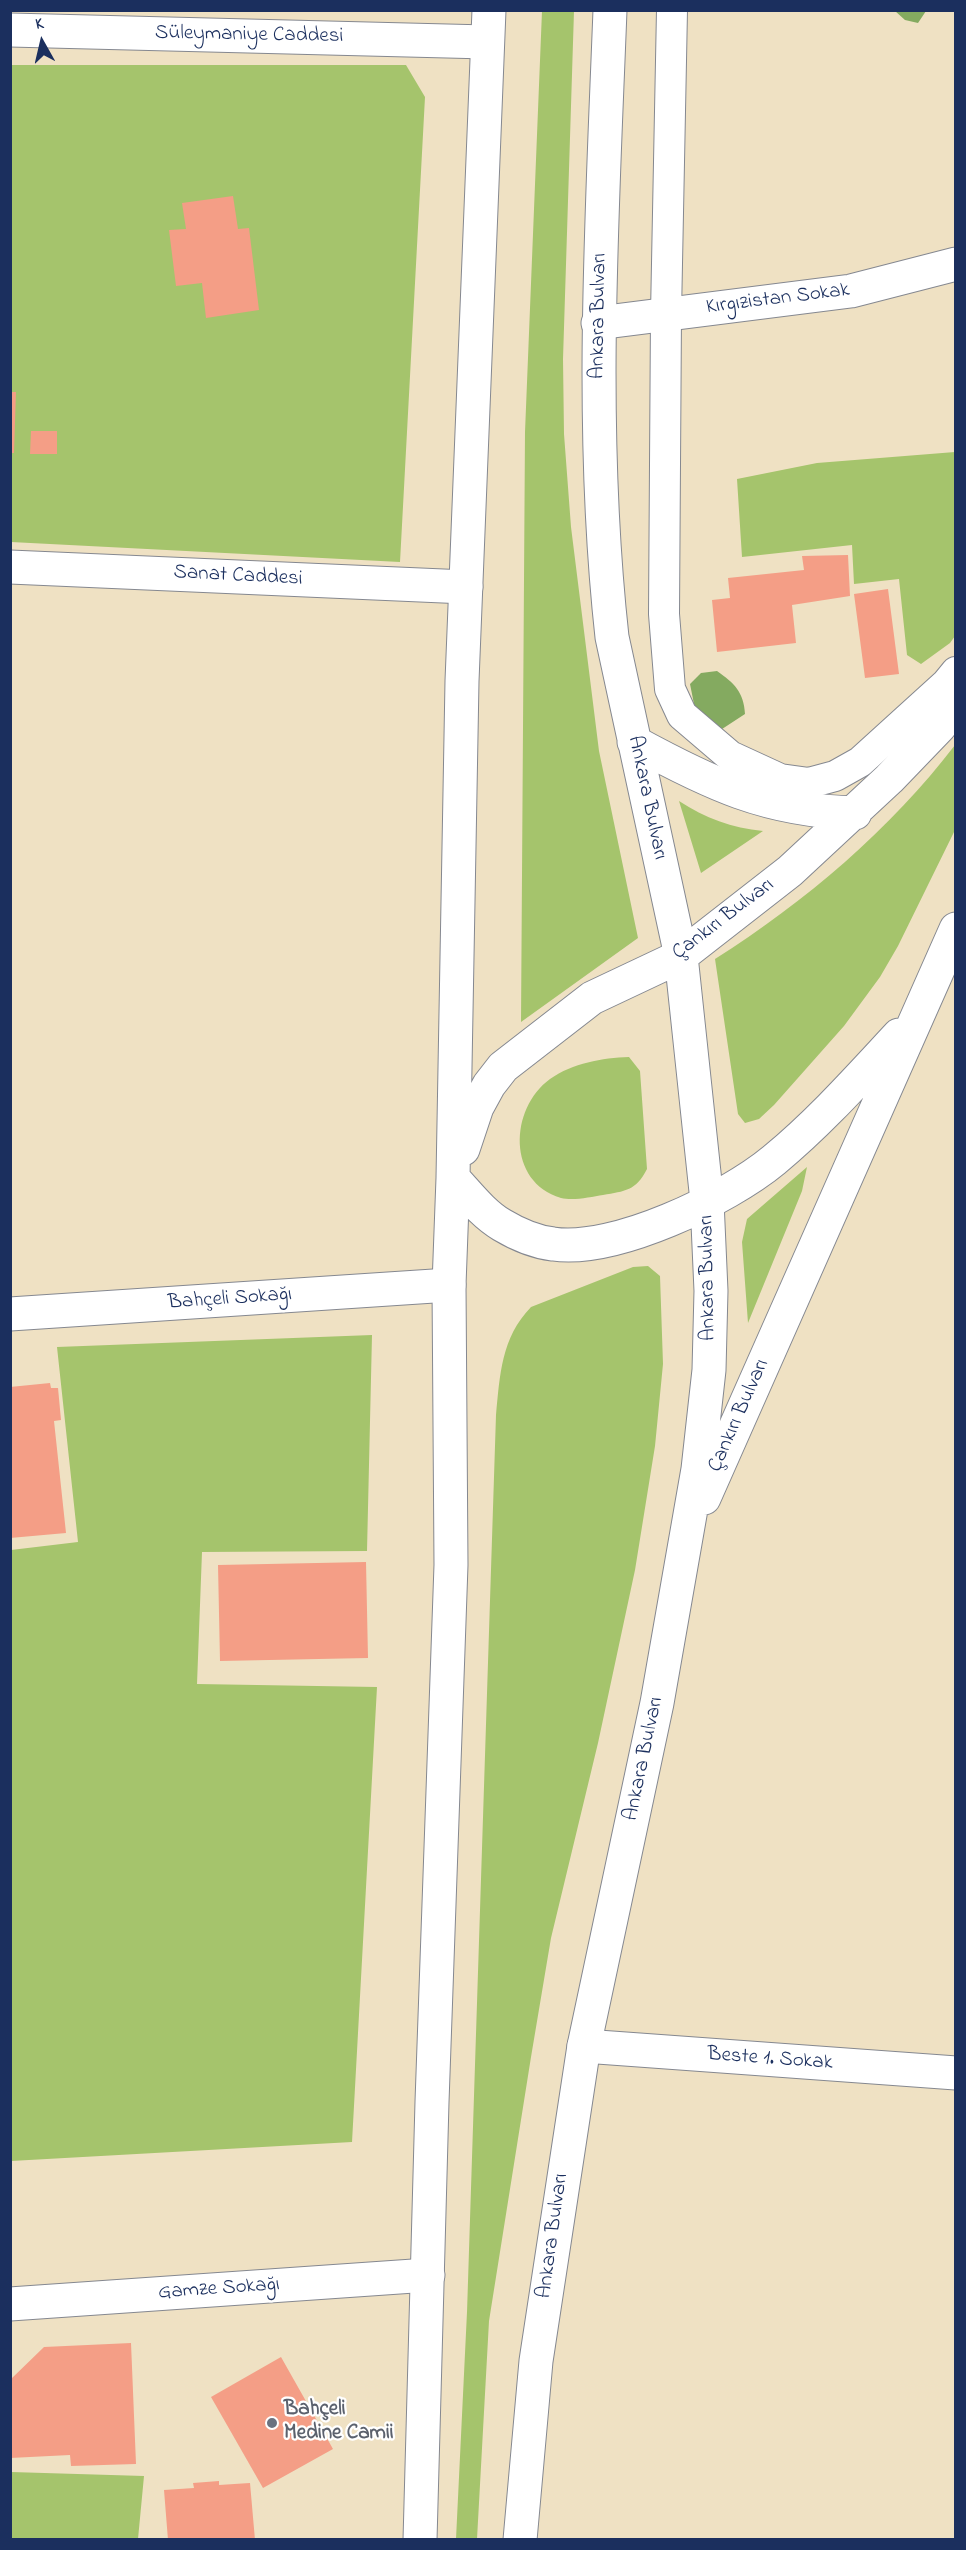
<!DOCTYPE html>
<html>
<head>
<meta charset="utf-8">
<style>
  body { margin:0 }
  #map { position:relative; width:966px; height:2550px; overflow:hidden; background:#efe1c3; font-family:"Indie Flower",sans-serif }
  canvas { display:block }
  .frame { position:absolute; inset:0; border:12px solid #1b2f5e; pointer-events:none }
  .north { position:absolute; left:12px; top:12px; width:60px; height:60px; -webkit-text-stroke:4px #fff; paint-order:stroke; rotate:352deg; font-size:16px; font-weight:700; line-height:24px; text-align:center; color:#1b2f5e }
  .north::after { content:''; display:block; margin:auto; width:21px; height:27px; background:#1b2f5e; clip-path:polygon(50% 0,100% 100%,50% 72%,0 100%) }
</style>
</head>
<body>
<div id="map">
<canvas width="966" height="2550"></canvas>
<div class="frame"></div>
<div class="north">K</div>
</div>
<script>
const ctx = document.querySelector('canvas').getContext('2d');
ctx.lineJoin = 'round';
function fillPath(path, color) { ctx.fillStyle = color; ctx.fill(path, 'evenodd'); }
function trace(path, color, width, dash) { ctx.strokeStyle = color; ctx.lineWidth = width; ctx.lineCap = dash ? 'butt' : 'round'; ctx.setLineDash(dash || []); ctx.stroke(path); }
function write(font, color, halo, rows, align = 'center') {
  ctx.font = font + ' "Indie Flower",sans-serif'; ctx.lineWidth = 4.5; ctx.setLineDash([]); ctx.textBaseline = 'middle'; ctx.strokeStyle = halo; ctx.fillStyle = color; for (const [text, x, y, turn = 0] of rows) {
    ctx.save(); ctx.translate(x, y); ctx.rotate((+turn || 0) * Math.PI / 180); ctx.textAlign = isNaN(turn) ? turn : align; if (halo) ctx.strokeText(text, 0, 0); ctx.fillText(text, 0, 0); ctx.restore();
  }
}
fillPath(new Path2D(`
  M542,11H574L563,359L564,434L571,527L599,751L638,938L521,1022L525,432Z
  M10,65H406L425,97L400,562L11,542Z
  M955,452V636L950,643L921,664L907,655L899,579L854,584L852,545L742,557L737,479L817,463Z
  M955,745V830L898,946L880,977L844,1026L774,1105L759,1119L745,1123L738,1114L715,959C805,902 891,829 955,745Z
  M679,801C705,818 732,828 763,831L701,873Z
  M629,1057L640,1071L647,1169C636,1191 625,1191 603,1195C591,1197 573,1201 561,1198C507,1182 509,1109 550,1079C573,1063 602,1058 629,1057Z
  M807,1167L802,1191L748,1323L742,1242L747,1219Z
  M648,1266L660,1276L663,1364L655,1446L635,1570L598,1743L551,1938L531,2057L489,2321L477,2539H456L467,2312L496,1415C500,1375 501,1338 531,1307L633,1267Z
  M372,1335L367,1551L202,1552L197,1684L377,1687L352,2142L11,2161V1550L78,1542L57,1347Z
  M11,2472L144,2476L138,2539H11Z`), '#a5c46c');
fillPath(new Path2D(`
  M895,11H926L918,23L905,20Z
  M717,671C734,683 744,692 745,714L719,731L696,714L690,684L701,673Z`), '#84aa60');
fillPath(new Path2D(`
  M233,196L238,229L249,228L259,310L206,318L202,283L176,286L169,230L186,229L182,203Z
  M10,392H16L14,453H10Z
  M31,431H57V454H30Z
  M848,555L850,596L792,605L796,643L717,652L712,600L730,598L728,578L804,570L802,556Z
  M888,589L899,674L865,678L854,594Z
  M50,1383L51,1388H58L61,1420L54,1421L66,1533L10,1538V1387Z
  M366,1562L368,1658L220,1661L218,1565Z
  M131,2343L136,2464L71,2466L70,2455L10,2458V2380L44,2347Z
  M281,2357L333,2449L263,2488L211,2397Z
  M219,2481V2485L250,2483L255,2540H168L164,2490L194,2488L193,2483Z`), '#f49e86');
const pedestrian = new Path2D(`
  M672,10L666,314L664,614L670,689L682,715L730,756L780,779L809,783L835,776L860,762L947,683L956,672`);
const minor = new Path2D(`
  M598,323L851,291L956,264
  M10,567L466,587
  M10,1314L449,1285
  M584,2046L956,2073
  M10,2304L428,2275`);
const tertiary = new Path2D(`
  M10,30L487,42`);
const secondary = new Path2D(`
  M634,742C709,783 767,811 855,813
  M463,1149L477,1107L489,1085L503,1067L592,998L681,956L790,871L889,779L940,726L956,705
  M453,1178C468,1194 483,1214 502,1225C517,1234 536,1242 553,1244C615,1253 727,1199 774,1160C820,1122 859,1078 899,1035
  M704,1498L956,929
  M420,2540L432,2102L451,1565L449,1285L453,1178L462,681L489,10
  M520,2540L536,2361L584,2046L657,1703L698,1469L709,1370L711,1291L707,1201L681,956L612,637C589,429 602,219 610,10`);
trace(pedestrian, '#858890', 32);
trace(minor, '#858890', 35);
trace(tertiary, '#858890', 35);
trace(secondary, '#858890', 35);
trace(pedestrian, '#fff', 30);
trace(minor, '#fff', 33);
trace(tertiary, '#fff', 33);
trace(secondary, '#fff', 33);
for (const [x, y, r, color] of [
  [272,2423,6,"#6b7280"]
]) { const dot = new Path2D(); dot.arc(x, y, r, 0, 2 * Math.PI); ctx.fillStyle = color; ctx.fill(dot); trace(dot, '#fff', 2); }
write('21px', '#1b2f5e', '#fff', [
  ["Süleymaniye Caddesi",249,36,1],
  ["Kırgızistan Sokak",778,300,-7],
  ["Ankara Bulvarı",600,316,-89],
  ["Sanat Caddesi",238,577,3],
  ["Ankara Bulvarı",646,798,78],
  ["Çankırı Bulvarı",724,920,-37],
  ["Ankara Bulvarı",709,1278,-91],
  ["Bahçeli Sokağı",230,1300,-4],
  ["Çankırı Bulvarı",740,1416,-66],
  ["Ankara Bulvarı",645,1759,-78],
  ["Beste 1. Sokak",770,2060,4],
  ["Ankara Bulvarı",554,2236,-82],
  ["Gamze Sokağı",219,2290,-4]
]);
write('bold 21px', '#5b616d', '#fff', [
  ["Bahçeli",284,2411],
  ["Medine Camii",284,2435]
], 'left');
</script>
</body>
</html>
